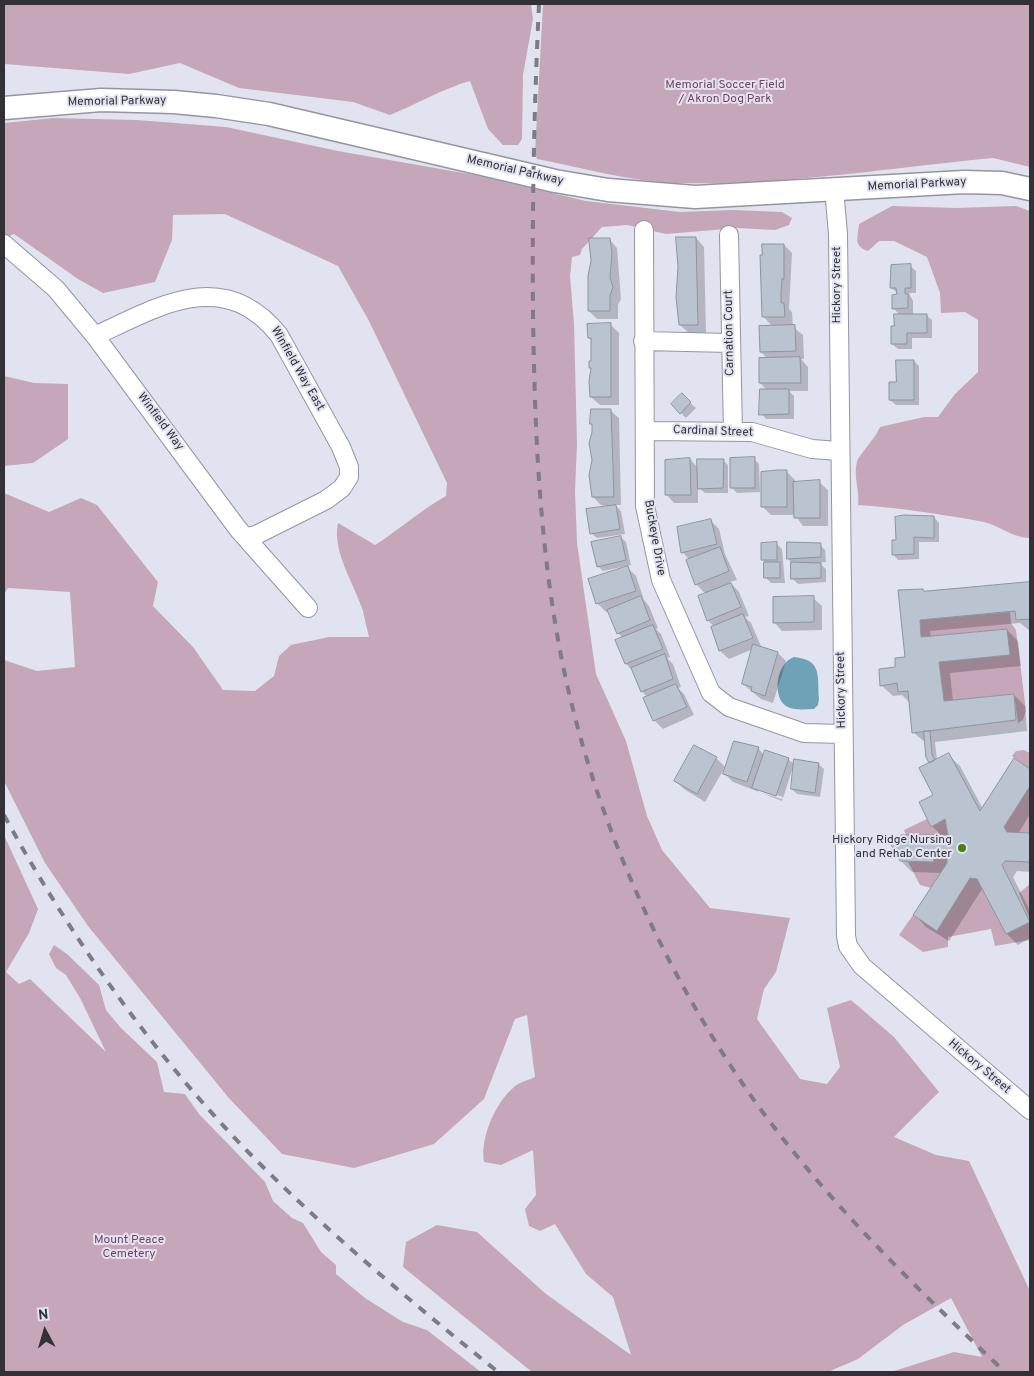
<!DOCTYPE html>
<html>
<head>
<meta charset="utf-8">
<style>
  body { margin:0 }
  #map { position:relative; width:1034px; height:1376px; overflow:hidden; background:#e2e3f1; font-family:Overpass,sans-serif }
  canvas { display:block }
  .frame { position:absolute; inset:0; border:5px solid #313137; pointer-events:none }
  .north { position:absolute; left:20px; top:1306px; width:50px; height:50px; -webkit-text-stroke:4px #e2e3f1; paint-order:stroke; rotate:354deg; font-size:14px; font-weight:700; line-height:20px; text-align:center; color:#313137 }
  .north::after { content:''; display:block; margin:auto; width:18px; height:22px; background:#313137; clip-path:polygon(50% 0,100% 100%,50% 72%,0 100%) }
</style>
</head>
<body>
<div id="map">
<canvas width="1034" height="1376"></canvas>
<div class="frame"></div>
<div class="north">N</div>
</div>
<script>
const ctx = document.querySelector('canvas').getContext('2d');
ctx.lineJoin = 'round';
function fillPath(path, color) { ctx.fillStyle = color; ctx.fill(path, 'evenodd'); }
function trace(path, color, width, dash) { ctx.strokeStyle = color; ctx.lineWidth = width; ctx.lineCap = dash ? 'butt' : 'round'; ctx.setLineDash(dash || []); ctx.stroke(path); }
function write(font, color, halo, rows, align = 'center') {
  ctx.font = font + ' Overpass,sans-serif'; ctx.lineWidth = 4; ctx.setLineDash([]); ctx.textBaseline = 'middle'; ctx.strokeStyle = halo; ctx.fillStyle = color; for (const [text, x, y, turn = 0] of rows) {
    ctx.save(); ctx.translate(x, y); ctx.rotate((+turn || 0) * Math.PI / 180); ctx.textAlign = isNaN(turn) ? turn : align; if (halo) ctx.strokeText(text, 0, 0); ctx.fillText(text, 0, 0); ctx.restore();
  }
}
fillPath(new Path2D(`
  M4,4H531L533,19L523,75L522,139L518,145H503L488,129L470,81C442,89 417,104 390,115L353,102L239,88L180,63L129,74L4,64Z
  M543,4H1030V167L993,158C889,168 779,186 675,183C629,181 583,168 537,159L535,153Z
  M54,118L137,120L226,127L338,151L475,175L586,201L680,212L733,210L782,212L792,218L789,225L775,230L738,228L666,234L627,225L602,227L582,249L580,255L572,257L570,276L574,324L577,444L575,491L577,543L596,674L626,741L647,816L662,850L710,908L790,918L776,972L764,989L757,1019L800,1079L827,1084L840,1067L827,1008L851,1000L894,1037L939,1092L894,1137L936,1155L969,1161L1030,1291V1372H891L954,1352L982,1357L951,1298L903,1325L858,1359L828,1372H532L403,1267L406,1242L437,1225L477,1232L546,1294L631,1355L613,1297L586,1274L555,1224L540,1231L529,1226L525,1209L536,1195L533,1150L501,1165L484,1162C480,1138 495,1103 514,1087C519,1082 529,1080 535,1077L527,1015L515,1019L484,1099L434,1144L354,1168L282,1154L228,1097L88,926L45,863L4,781V660L37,671L75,667L70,592L8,588L4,594V493L49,512L81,498L97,505L158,582L153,606L193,647L223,690L255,691L274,676L279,656L291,645L329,637H369C367,629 365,620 363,611C354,583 332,552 338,523L375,545C400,529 421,510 446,496L447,483L369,321L338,266L225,214L173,215L172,240L155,282L103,293L78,279L14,234L4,238V123Z
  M892,206L956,208L1016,206L1030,211V538C1013,538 1000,526 984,522C942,514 900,508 858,505C860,491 853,476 857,462C858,456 875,439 880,427L924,417H938L955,394L978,372V320L965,312L941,313L940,293L927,257L894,241H879L868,251C853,246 858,238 859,224Z
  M4,376L34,383L68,384V439L33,463L4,466Z
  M1010,612L1011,623L1016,630L1026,711L1023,720L1018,723L1014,694L944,701L939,662L1010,655L1007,629L921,637L920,620Z
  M1024,750L1030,753V769L1012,756L1016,751Z
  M1030,786V833L1007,832L1004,827Z
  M927,819L931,827L945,819L948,835H906L904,830Z
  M4,835L38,909L29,933L6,972L19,984L30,979L106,1052L80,998L66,975L56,968L49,954L54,945L67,954L99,985L106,1010L121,1028L157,1062L164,1092L185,1094L199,1114L265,1182L273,1201L292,1218L303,1223L321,1252L336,1265V1274L365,1298L403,1322L427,1330L481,1372H4Z
  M947,854V863L931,888L920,885L908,862H934L933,855Z
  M970,878L977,879L1006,934L1030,922V940L995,946L991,929L948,937V947L923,952L899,935L913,915L937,931Z
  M1030,884V919L1019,893Z`), '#c5a7b9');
fillPath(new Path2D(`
  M794,657C823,660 817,676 819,699L818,705L814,709C805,709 794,711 786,706C772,697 776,663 794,657Z`), '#6ea3b7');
fillPath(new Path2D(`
  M696,238L704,247L706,333H689L680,325Z
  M609,239L617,248L621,299L618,305V319H597L589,311Z
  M784,245L792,253L789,309L792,312L793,327L803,335L804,359H801L808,367V391H789L794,396V419H766L761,413L768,391L760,383L768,359L761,352L778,325H771L763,316Z
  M910,266L916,271V293H909L913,301V315H926L932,320V338H912V349H898L892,344L900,315L893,308L898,293L891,288Z
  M610,324L619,333V405H600L591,397L593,341L589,338Z
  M914,361L919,366V405H896L890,400Z
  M682,395L696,408L686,418L672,404Z
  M610,410L619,418L621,505H615L621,511L625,534L597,538L591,533L611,507L601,505L593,497V425L591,423Z
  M690,459L699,469L722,460L728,465V493H705L698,487V503H674L666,494Z
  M754,459L759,464L760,492L737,493L731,487Z
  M786,471L795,480V483L819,482L828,490V526H803L795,515H771L763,507Z
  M934,517L939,523V542H919V559L898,560L893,554L897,541Z
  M711,521L719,529L725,554L737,580L730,582L739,592L749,616L745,617L751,623L761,646L758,647L778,653L786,661L773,703L761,699L743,684L753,649L729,659L720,651L712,628L714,627L708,620L706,594L696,584L690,560L682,552Z
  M620,537L626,542L631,565L603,571L598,566Z
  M777,544L782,549L785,583H771L766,578L765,562L762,559Z
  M820,545L825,550L826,562L819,563L826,569V582L798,584L792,578V563L788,559Z
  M628,568L636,576L644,600L649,606L658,628L656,629L661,634L670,657L667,658L673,664L681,687L678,688L684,694L694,715L663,729L654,720L647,697L642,691L633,671L626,664L623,638L618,633L609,611L606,612L597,603Z
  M1030,583V631L1020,623L930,631L931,637L1007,630L1018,641L1021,666L950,673L953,701L1014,695L1025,706L1027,731L935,742L937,761L948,755L960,766L983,809L1014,760L1030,771V814L1018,834H1030V872L1017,871L1013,877L1030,911V938L1018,945L1007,934L982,889L949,941L926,927L915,915L942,873L912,872L901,861L942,836L932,826L935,796L926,743L913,732L910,703L902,695L893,696L881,685L907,658L925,592Z
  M813,598L822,606V630L782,631L774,622Z
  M695,746L716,758L725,767L705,802L684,789L676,781Z
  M758,748L764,755L788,759L794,764L782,801L733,782L725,774ZM758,789L783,797L782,799L758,792Z
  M818,764L824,769L820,797L797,794L792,789Z`), '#0003');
const building = new Path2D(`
  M676,237H696L698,325H679L676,297L678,267Z
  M589,238H610L612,253L610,278L613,287L610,296V311H588V276L591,261Z
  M762,244H784V279H782L781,294V303H784L785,317H762L760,255H762Z
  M911,264V288H905V294H908V308L892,309V295L897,294L896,288H890L891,265Z
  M894,314H927V333H907V344H891V326H894Z
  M611,323V397H590L589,381L591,368H589V361H591V338H588L587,324Z
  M795,325L796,351L760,352L759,326Z
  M800,357L801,383H759V358Z
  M896,360H914V400H889V382H896Z
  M760,389H789V414L759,415Z
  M682,393L691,402L680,414L671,404Z
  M591,409H611L614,497H592L589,475L592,460L589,443L592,432V424H590Z
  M755,457V488H730V458Z
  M690,458L691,495H665V460Z
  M697,459H724L723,488L698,489Z
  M778,470H787V507H761V472Z
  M820,480V518H794L793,482Z
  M616,505L620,529L590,534L586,509Z
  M904,515L934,516V538L914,537V554L892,555V540H896L895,517Z
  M711,519L717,544L681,553L677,527Z
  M621,536L626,560L597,567L591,542Z
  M777,542V560H761V543Z
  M787,542L821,543V557L787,559Z
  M720,547L729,571L695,585L686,560Z
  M764,562H780V578H764Z
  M791,562L821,563V578L791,579Z
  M628,566L636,591L596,604L588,579Z
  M1030,582V619L1016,620L1015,611L920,620L921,637L1007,629L1010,655L939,662L944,701L1014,694L1016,720L912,733L908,691L898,692L897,683L880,686L879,669L895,667V658L905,657L898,590L923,589L924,591Z
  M731,583L741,607L707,621L698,596Z
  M641,596L650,620L617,634L607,610Z
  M814,596V622L773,623V597Z
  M743,614L753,638L719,651L711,627Z
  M653,625L663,649L625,664L615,640Z
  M753,644L778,652L765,696L751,691L752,687L742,684Z
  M665,654L673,679L641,692L631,668Z
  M676,684L687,707L653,721L643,698Z
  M924,731H930L932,755L935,760L929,763L926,757Z
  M734,741L759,747L747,782L723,774Z
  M694,745L717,757L697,794L674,781Z
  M765,750L789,758L776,796L752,788Z
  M949,753L980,811L1014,758L1030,769V786L1004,827L1007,832L1030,833V862L1005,861L1002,865L1030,922L1006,934L977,879L970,878L937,931L913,915L947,863V854L933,855L934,862L900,861L889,841L901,835H948L945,819L931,827L919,802L933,795L919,768Z
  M794,759L819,763L815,793L791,789Z`);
fillPath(building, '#bac4d0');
trace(building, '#8b949f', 1);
const minor = new Path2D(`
  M834,189L838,234L846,936L848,946L862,966L1030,1110
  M644,230L645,506L661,580L711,693L729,707L804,733L843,734
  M729,235L733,432
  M4,244L56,289L95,336L238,529L308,608
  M95,336C159,306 224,266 279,335L341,447L349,467V477L342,488L326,500L256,535L246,537
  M643,341L730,343
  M646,431L752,432L812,449L839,451`);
const major = new Path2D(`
  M4,108L101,100L174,102L216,106L269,114L555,181L608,190L695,197L964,182L1002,183L1030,189`);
trace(minor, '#9495a2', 20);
trace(major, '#9495a2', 25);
trace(minor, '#fff', 18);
trace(major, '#fff', 22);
trace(new Path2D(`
  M539,4C534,108 532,211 533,315C535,442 540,568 569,693C602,834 666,973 749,1093C822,1197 913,1285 1005,1372
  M4,815C72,940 157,1060 257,1161C333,1237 415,1305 498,1372`), '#7c7c86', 4, [9, 9]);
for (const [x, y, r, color] of [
  [962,848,5,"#477e16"]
]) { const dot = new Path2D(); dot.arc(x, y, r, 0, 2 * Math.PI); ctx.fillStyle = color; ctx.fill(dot); trace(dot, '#e2e3f1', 2); }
write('12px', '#763e63', '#e2e3f1', [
  ["Memorial Soccer Field",725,86],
  ["/ Akron Dog Park",725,100],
  ["Mount Peace",129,1241],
  ["Cemetery",129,1255]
]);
write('12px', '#313137', '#e2e3f1', [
  ["Memorial Parkway",117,102,-1],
  ["Memorial Parkway",515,171,13],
  ["Memorial Parkway",917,185,-3],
  ["Hickory Street",838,285,-90],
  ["Carnation Court",730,333,-91],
  ["Winfield Way East",297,369,60],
  ["Winfield Way",160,422,53],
  ["Cardinal Street",713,432,2],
  ["Buckeye Drive",654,538,80],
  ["Hickory Street",842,690,-91],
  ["Hickory Street",979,1067,40]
]);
write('12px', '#313137', '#e2e3f1', [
  ["Hickory Ridge Nursing",952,841],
  ["and Rehab Center",952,855]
], 'right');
</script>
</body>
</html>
